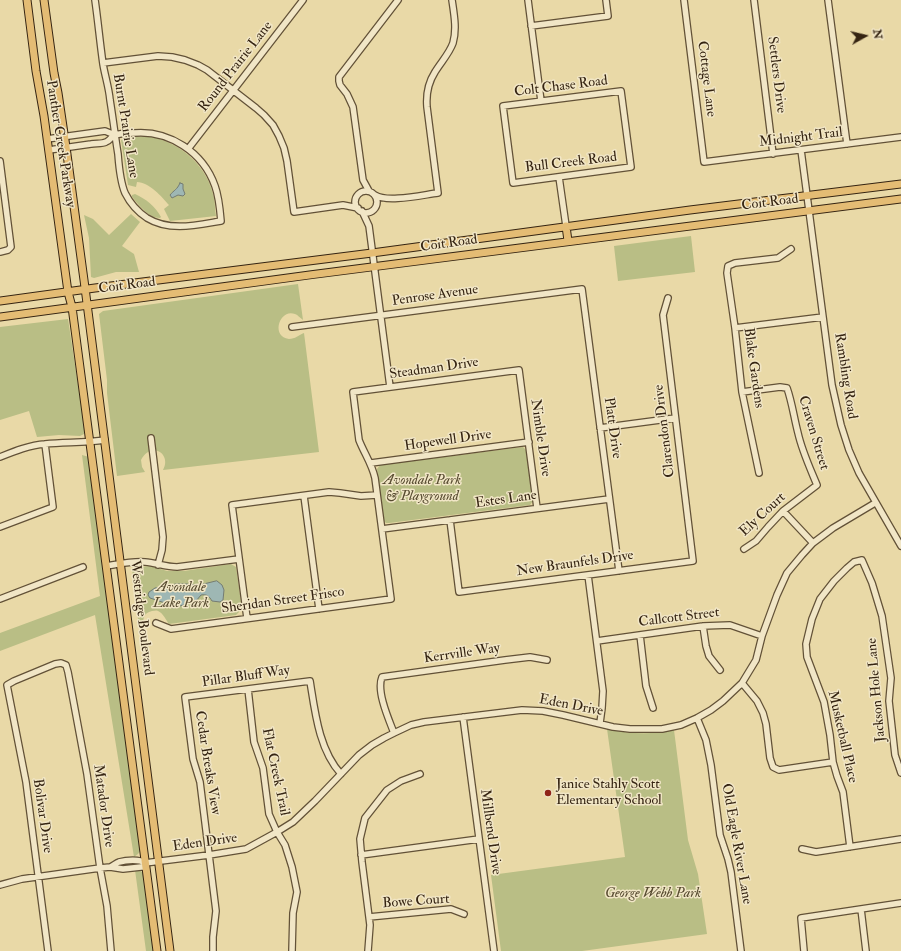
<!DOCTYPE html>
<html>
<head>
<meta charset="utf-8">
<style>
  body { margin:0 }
  #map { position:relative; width:901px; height:951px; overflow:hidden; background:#e9d9a7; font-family:"IM FELL Double Pica",serif }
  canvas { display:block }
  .north { position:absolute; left:845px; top:16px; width:40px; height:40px; -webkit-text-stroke:3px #f1e6c6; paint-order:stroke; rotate:82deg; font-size:11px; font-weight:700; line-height:16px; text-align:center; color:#352412 }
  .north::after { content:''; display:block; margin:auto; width:14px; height:18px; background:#352412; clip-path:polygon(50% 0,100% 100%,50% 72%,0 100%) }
</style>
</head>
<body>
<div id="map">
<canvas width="901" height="951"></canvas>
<div class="north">N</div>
</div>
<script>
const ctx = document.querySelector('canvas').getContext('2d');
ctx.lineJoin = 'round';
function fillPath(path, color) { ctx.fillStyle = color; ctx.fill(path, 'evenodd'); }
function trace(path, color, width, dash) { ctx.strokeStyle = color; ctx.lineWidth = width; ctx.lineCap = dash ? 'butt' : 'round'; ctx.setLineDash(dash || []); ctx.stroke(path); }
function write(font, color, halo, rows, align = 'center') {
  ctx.font = font + ' "IM FELL Double Pica",serif'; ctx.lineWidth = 3; ctx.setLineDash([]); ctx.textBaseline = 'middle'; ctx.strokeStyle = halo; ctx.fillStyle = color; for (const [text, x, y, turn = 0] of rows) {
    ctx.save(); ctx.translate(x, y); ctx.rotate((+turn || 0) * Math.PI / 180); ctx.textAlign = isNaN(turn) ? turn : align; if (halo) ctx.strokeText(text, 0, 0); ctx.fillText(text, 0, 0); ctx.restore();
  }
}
fillPath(new Path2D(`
  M129,137C136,137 144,136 151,137C182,143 208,167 214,198C215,204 215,210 216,216L170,221L164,209L169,205C162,197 149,182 137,182L136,187L128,185L121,140Z
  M135,194C146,199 155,206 161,217L160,218C148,218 139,205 132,197V195Z
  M131,214L140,222L122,246L134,254L139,272H116L94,278L91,277L89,238L84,215L93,219L109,235Z
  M691,236L695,272L618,281L614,246Z
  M298,284L303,320C300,318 298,315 295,314C280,308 270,336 289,339C295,339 299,335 304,333L319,452L163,470C172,455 152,440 141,460L142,467L145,472L117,476L107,393V380L99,314L103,311Z
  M68,319L85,430L84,434L80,436L59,435L37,437L29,411L0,420V327Z
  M523,447L526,450L533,501L530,505L389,523H386L384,521L377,469L380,465Z
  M82,455L89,457L140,851L138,854L134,857L95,615L0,651V633L100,596Z
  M231,564L236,567L242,609L236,615L169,624C166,620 163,613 158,611C156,610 154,611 152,611C143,613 143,619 143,627H139L132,569L137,567L151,566L167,571H184Z
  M607,729C631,734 650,735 674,730L688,840L698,874L707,934L582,951H501L491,875L625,857Z
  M135,870C140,870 142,871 144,875L153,951H146Z`), '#b9be85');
const water = new Path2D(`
  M180,183L183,184V189L185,194L183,196L178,195L172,198L170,195C174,190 177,190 180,183Z
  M217,581L222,585L224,590L223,600L220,602L212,601C209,596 207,594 201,595L196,601L187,604L173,608L170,607L165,603L150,598L148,595L149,592L155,588L161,587L168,588L175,584H187L199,585Z`);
fillPath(water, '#9eb7b4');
trace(water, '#747c73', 1);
const minor = new Path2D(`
  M528,0L541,101
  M684,0L704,162L901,137
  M754,0L773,154
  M828,0L847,144
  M531,26L608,16L606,0
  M103,63L158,56L172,57L185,60L198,65L207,70L256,108L264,115L273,125L279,136L284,148L287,161L294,212L343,205L358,208
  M621,91L631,167L513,183L503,106Z
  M47,139L105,131L115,135
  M188,149L303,0
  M49,150C63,148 77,146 91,144C96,143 102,144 106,142C109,141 111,138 113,136C119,133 128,133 134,133C169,130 203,152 215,186C219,197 220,209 221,221C197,225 170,232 147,218C138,212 130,203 125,193C120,181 119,167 118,154C115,136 113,118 110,100C109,88 105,76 103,64C100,43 98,21 95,0
  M801,150L832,385L841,425L849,450L859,473L901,546
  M0,161L11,247L8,250L0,252
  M559,177L566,226
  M369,191L363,180L353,107L347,94L340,85L339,81V77L398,0
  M355 202a11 11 0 1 1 22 0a11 11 0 1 1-22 0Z
  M375,195C387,203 422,195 438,193L427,107C426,95 428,83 435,72C441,62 449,54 453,43C457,29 454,14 452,0
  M362,211L369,226L390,387
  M292,327L582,289L619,571
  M735,328L823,317
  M742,392L780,387L787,388C792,402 794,418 798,433C802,451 810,468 817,485L783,511L768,527L756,541L744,549
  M600,428L675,418
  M151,438L163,537L162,550L158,565
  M0,457C15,451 30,445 45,444C65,442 85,443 105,440
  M371,463L529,442
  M759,473L742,392L735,328L727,273L728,266L735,263L778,258L791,249
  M304,496L319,609
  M783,511L813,543
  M450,520L459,592L693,561L663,315L668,298
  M0,527L53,507L45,444
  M382,529L609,499
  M106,566C119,564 132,561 145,562C156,563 166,567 177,567L239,559
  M588,575L603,691L602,708L600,723
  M0,599L83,567
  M247,618L232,505L329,492L340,493L361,496L377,495
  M156,623L171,629L391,599L375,478C372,464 364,453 359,440L353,392L519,370L537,508
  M703,626L706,646L709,656L720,670
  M640,635L646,686L653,708
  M597,641L703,626L730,625L762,636
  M742,683L757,701L763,713L766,724L770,758L773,767L779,770L833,762
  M248,689L254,742L263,768L269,814L277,832L285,845L292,867L297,892L293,913L292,951
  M463,717L494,951
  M697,718L706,740L711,765L720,835L728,859L731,872L741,951
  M394,733C389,720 376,691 382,677L505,660L530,657L547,660
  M850,847L843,792L837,776L833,762L830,735L824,702L807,657L806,644L812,619L820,599L834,581L847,568L854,562L862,560L872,583L882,616L891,678L889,701L895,755L901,773
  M802,849L816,852L901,839
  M361,855L479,839
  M110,867C113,866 116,863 119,862C126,860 140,859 145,863
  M0,885L22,879L100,868L110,867L123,869L141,867H143L145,863L209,855L246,849L277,832L293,822L315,801L359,755L372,745L384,738L394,733L411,725L424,722L522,710L543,711L563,715L613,727L630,729H662L681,725L697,718L711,710L723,701L742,683L756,660L762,636L777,595L787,573L802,555L813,543L833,528L875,503
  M861,909L866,951
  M369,917L451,909L464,914
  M48,951L26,782L7,685L14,681L55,664L61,663L66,665L68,672L87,774L100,868L107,906L111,951
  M213,951V937L216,911L200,782L193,759L185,697L310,681C315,712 319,750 341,774
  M368,951L370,925L362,862L360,839L365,818L387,790L401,781L420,774
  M804,951L801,918L901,903`);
const major = new Path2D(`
  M27,0L36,71L44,116L68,292L72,307L157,951
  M44,0L54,73L58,93L66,147L84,280L170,951
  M566,226L568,241
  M0,301L95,288L372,253L690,210L901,184
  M0,317C300,275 600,237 901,199`);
trace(minor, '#625137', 8);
trace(major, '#352412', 9);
trace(minor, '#f1e6c6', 5.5);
trace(major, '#e4bc74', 7);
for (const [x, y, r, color] of [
  [548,793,4,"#8f2418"]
]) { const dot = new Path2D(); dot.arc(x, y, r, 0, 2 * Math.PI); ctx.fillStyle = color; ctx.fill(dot); trace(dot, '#f1e6c6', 1.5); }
write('14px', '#352412', '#f1e6c6', [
  ["Round Prairie Lane",236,67,-52],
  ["Settlers Drive",776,75,83],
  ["Cottage Lane",706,79,83],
  ["Colt Chase Road",561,87,-7],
  ["Burnt Prairie Lane",125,126,81],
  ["Midnight Trail",801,138,-7],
  ["Panther Creek Parkway",60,144,81],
  ["Bull Creek Road",571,163,-7],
  ["Coit Road",770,203,-7],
  ["Coit Road",449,244,-8],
  ["Coit Road",127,286,-7],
  ["Penrose Avenue",435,296,-8],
  ["Blake Gardens",753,368,82],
  ["Steadman Drive",434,369,-8],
  ["Rambling Road",845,376,81],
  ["Platt Drive",612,428,82],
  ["Clarendon Drive",665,431,-97],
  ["Craven Street",813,433,73],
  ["Nimble Drive",540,438,82],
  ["Hopewell Drive",448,441,-8],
  ["Estes Lane",506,500,-8],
  ["Ely Court",763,515,-43],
  ["New Braunfels Drive",575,564,-8],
  ["Sheridan Street Frisco",283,601,-8],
  ["Westridge Boulevard",141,618,83],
  ["Callcott Street",679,618,-7],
  ["Kerrville Way",462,654,-8],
  ["Pillar Bluff Way",246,677,-8],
  ["Jackson Hole Lane",877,690,-95],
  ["Eden Drive",571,706,11],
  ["Musketball Place",842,737,77],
  ["Cedar Breaks View",207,763,81],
  ["Flat Creek Trail",275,772,78],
  ["Matador Drive",103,806,82],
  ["Bolivar Drive",42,816,82],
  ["Millbend Drive",490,832,82],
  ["Eden Drive",205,843,-8],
  ["Old Eagle River Lane",736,844,80],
  ["Bowe Court",416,902,-4]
]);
write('italic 14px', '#564a2f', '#f1e6c6', [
  ["Avondale Park",422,481],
  ["& Playground",422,497],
  ["Avondale",181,588],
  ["Lake Park",181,604],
  ["George Webb Park",653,894]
]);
write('14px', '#352412', '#f1e6c6', [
  ["Janice Stahly Scott",556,785],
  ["Elementary School",556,801]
], 'left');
</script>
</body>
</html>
